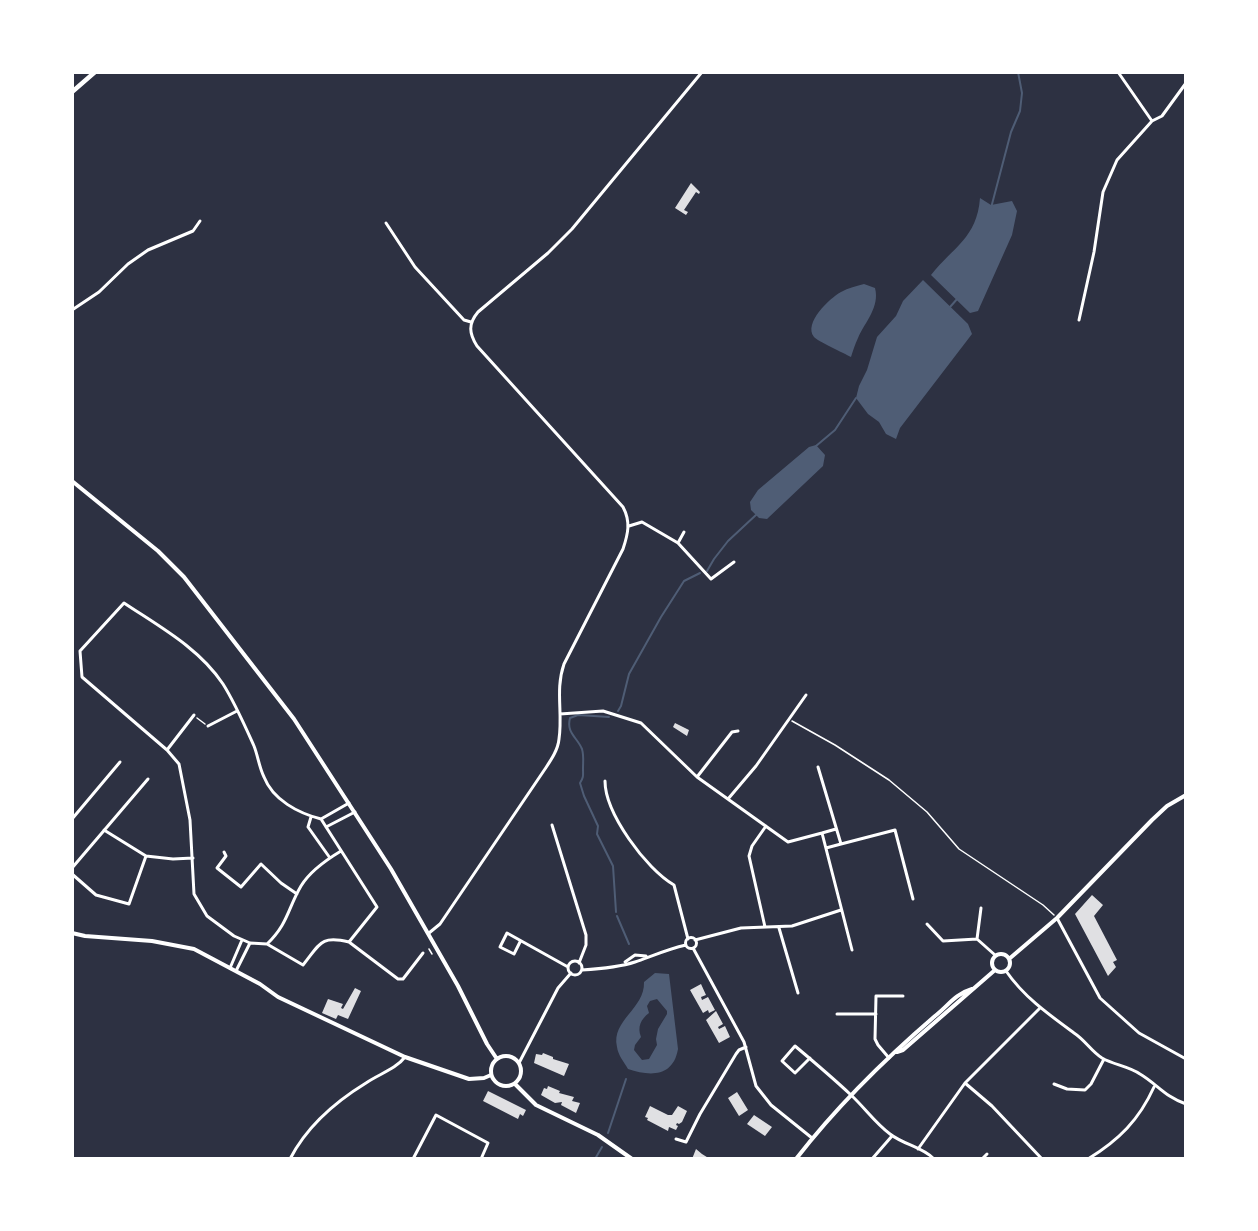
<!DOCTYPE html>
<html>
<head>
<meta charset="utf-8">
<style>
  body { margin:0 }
  #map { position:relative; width:1258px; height:1231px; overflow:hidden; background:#2d3142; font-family:Montserrat,sans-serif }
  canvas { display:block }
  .frame { position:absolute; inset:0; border:74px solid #fff; pointer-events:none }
</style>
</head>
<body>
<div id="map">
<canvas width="1258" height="1231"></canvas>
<div class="frame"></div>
</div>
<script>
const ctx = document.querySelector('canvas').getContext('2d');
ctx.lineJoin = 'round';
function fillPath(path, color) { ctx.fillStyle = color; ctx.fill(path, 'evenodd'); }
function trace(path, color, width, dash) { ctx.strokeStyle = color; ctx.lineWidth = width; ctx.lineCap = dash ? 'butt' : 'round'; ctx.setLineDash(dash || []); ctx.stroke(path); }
fillPath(new Path2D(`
  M980,198L991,205L1012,201L1017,211L1012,235L978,311L970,313L931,275C953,247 977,238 980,198Z
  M923,280L968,324L972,334L900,428L896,439L886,434L879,422L868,414L856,398L859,386L867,370L877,337L896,316L903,301Z
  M864,284L875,288C880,307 865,322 858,338C855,344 853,351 851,357C844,353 817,341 814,337C803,323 830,298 841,292C848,288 857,286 864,284Z
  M816,445L825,455L823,466L767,519L759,518L751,510L750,502L758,490L809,447Z
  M655,973L669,974L678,1049C673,1078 649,1076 628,1069C624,1062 618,1055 617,1047C611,1020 645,1009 644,982ZM657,999L667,1011V1014L658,1029L656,1039L657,1045L649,1059L642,1060L634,1050L635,1045L641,1037C637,1027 641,1019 649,1013L647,1006L650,1001Z`), '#4f5d75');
trace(new Path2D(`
  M991,208L1011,132L1020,111L1022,93L1018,72
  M950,307L958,298
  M816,446L835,430L856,398
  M707,571L714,559L728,541L757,514
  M618,711L621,706L629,674L661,617L684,581L700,573
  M609,717L578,715L570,718C566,733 577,737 582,749C584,756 583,761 583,769C583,775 584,777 580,783L584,796L598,826L597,834L613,866L616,912
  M617,916L629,944
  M608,1133L626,1079
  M595,1159L602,1147`), '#4f5d75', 2);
fillPath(new Path2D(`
  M691,183L700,192L699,194L696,192L684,210L688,212L686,215L675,208Z
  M675,723L689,730L687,736L673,727Z
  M1092,895L1103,905L1094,916L1117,960L1113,962L1116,967L1108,976L1075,914Z
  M701,984L706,995L701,997L702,1000L708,997L715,1010L709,1013L708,1010L703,1013L690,990Z
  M355,988L361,991L348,1019L338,1015L336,1019L322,1013L328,999L343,1004L341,1008L343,1009Z
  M716,1011L723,1024L718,1027L719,1029L725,1026L730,1037L719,1043L706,1020Z
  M543,1053L553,1057V1059L569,1064L564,1076L534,1063L536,1054L542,1055Z
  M548,1086L560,1091L559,1093L574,1097L572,1101L580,1103L576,1113L561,1105L562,1102L555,1103L541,1095L544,1088L547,1089Z
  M488,1091L526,1110L523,1116L520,1114L518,1119L483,1101Z
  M737,1092L748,1110L739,1116L728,1098Z
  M650,1106L668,1115H672L678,1106L687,1111L682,1122L679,1124L677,1123L676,1125L678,1126L676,1130L669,1127L668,1131L647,1120L648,1118L645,1117Z
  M754,1115L772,1127L765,1136L747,1124Z
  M696,1149L702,1154L710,1159H692Z`), '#e0e0e3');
trace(new Path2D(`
  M197,718L205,724
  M792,721L835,745L889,780L927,812L959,849L1043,905L1054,915
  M429,949L432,954`), '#fff', 1.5);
trace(new Path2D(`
  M1152,121L1162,116L1186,83
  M386,223L415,267L464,320L471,322
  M72,310L99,292L128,264L148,250L193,231L200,221
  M1079,320L1094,252L1103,192L1117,160L1152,121L1118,72
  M629,526L642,522L678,543L711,579L734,562
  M678,543L684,532
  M560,714L603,711L641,723L697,777L788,842L822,833L852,950
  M208,726L237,711
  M167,750L194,715
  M818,767L841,844L895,830L913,899
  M697,777L732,732L738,731
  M605,781C605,813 646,869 674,885L688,939
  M728,799L756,766L806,695
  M311,817L308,827L330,858
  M72,819L120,762
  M321,819L377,907L349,942C320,935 320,944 303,965L267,944L250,943L234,936L207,916L194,894L190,820L179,764L167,750L82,677L80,651L124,603C160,627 199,648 223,684C235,703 245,726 254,746C258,756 259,767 264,777C273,800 298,813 321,819L349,803
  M552,825L586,935V945L579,963
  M326,827L355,812
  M104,830L146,856L173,859L193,858
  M822,833L836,829
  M826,848L841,844
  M224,852L226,856L217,868L241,887L261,864L281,883L297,894
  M72,868L148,779
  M72,874L96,895L129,904L146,856
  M1057,918L1100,998L1139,1033L1186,1059
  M927,924L943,941L977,939L995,955
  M765,927L749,856L752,846L766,826
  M779,928L798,993
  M429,933L440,924L545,769C551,760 558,750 559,739C563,713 555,690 564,664L623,549C628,534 631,522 623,507L477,346C469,333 468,324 478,312L548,253L572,229L702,72
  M685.5 943a5.5 5.5 0 1 1 11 0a5.5 5.5 0 1 1-11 0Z
  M977,939L981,908
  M695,940L741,928L792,926L841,910
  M349,942L398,979H403L423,953
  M520,942L514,954L500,947L507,933L568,967
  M267,944C288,924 288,908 301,886C310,871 326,860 341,851
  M693,948L744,1042L756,1086L771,1105L812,1138
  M568 968a7 7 0 1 1 14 0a7 7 0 1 1-14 0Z
  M625,962L635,955L646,956
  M230,968L242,940
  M582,970C598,969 620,967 635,962C652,956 668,949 686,945
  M236,971L250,943
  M1006,971C1024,997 1048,1014 1074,1033C1085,1040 1091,1051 1102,1058C1114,1065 1128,1066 1140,1074C1157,1084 1165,1097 1186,1104
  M837,1014H876
  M810,1058L795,1073L782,1061L795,1046C814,1062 833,1078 851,1095C865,1108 875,1123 890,1134C904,1145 923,1147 934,1159
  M889,1058L878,1045L875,1039L876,996H903
  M519,1063L558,988L571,973
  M965,1083L992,1106L1042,1159
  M1054,1084L1067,1089L1085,1090L1091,1084L1104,1059
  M676,1139L686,1142L700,1114L736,1054L739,1050L746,1047
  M918,1149L965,1083L1040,1008
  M290,1159C307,1126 335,1102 366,1083C379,1074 396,1069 405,1057
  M413,1159L436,1115L488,1143L481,1159
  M872,1159L892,1136
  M982,1159L987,1154
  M1088,1159C1119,1140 1139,1120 1154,1087`), '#fff', 3);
trace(new Path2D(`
  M72,933L85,936L152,941L194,949L260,984L278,997L405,1057L469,1079L484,1078L491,1075
  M992 963a9 9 0 1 1 18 0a9 9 0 1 1-18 0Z
  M1009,959L1057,918L1152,820L1167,806L1186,795
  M897,1052L903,1050L995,970
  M796,1159C837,1106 885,1059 935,1016C948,1006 955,994 972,989`), '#fff', 4);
trace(new Path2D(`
  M72,481L158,551L184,577L294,719L391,869L458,986L487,1044L497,1059
  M491 1071a15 15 0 1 1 30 0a15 15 0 1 1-30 0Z
  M515,1084L536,1105L598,1135L632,1159`), '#fff', 4);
trace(new Path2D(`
  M72,92L95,72`), '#fff', 4.5);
</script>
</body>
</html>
